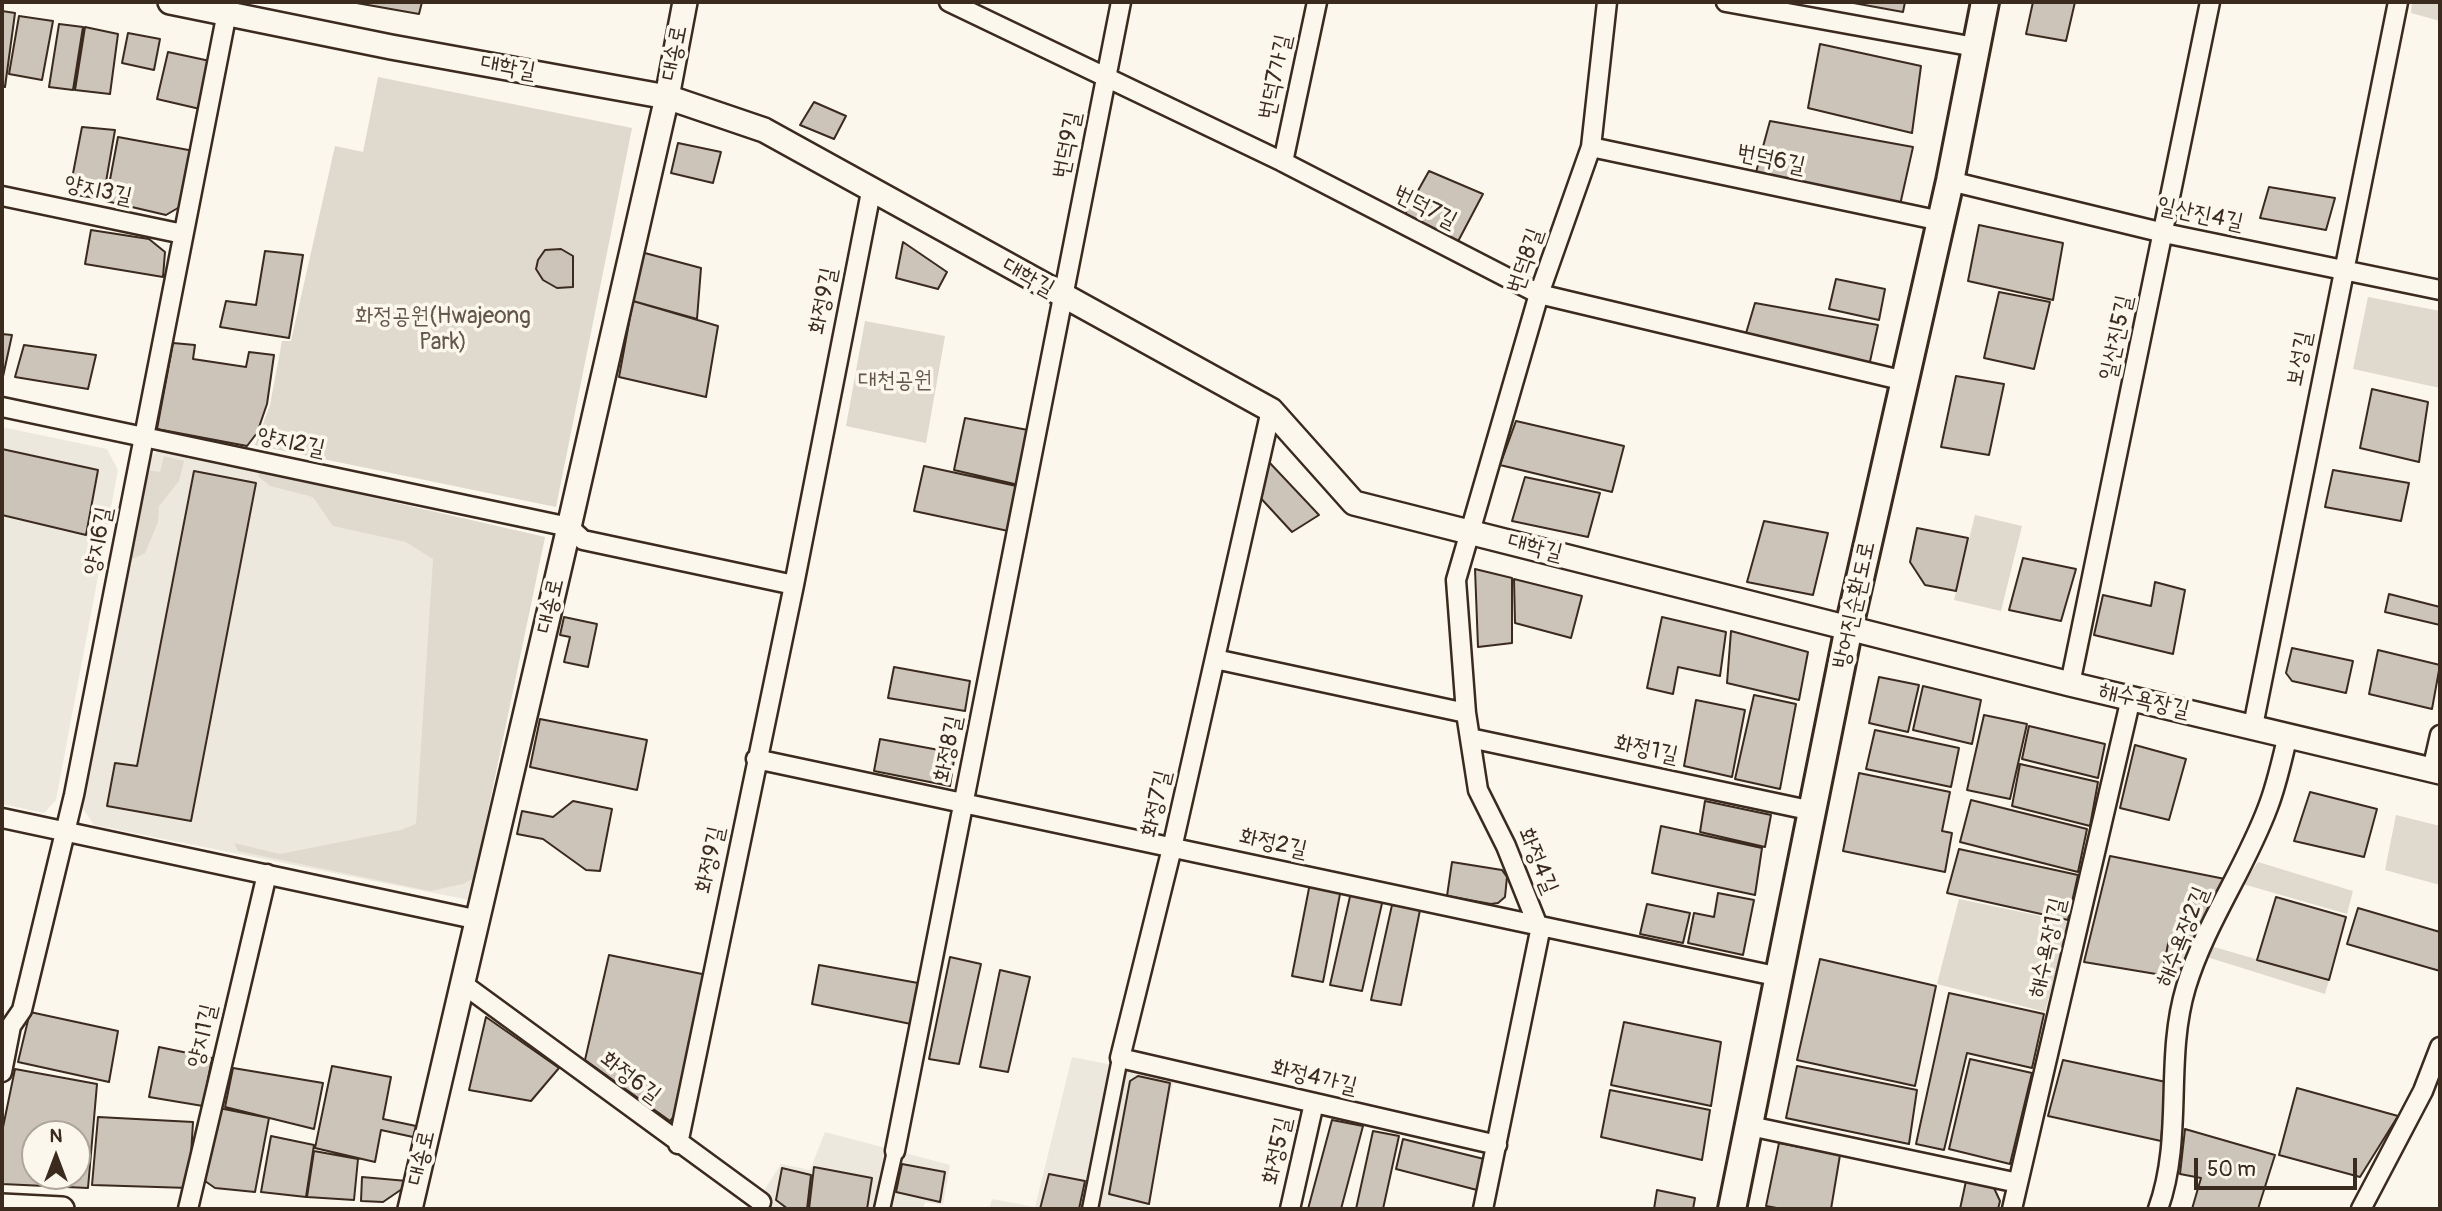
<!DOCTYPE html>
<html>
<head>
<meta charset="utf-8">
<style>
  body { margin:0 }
  #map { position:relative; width:2442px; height:1211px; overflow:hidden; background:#fbf7ec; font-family:Pangolin,sans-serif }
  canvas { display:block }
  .frame { position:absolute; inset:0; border:4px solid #3b2a1e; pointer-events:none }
  .north { position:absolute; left:21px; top:1120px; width:70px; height:70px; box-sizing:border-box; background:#fbf7ec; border:2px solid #aea59a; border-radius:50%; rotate:0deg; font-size:19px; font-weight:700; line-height:28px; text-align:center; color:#3b2a1e }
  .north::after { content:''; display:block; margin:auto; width:24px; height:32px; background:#3b2a1e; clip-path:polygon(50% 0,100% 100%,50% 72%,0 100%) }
  .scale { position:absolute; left:2194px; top:1158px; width:163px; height:32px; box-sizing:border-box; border:4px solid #3b2a1e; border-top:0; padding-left:9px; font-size:21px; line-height:24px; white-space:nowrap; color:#3b2a1e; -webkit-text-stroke:5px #fbf7ec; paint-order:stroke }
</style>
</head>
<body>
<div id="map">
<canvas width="2442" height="1211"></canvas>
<div class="frame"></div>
<div class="north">N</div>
<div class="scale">50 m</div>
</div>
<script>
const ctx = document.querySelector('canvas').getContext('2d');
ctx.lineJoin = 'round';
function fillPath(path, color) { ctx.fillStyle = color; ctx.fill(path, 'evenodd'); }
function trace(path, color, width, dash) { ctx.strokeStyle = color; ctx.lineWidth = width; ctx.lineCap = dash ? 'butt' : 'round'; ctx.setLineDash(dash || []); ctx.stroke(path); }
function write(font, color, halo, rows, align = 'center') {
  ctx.font = font + ' Pangolin,"Poor Story",sans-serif'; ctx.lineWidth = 7; ctx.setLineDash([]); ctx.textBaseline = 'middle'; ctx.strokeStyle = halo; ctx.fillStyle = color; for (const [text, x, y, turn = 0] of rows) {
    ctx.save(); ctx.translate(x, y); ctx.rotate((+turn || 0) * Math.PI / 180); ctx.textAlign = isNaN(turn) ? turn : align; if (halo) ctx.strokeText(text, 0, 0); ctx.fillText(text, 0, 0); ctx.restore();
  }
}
fillPath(new Path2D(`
  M2,427L107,449L118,470L56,800L44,813L2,804Z
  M162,449L545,537L469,900L94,825L81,806L148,457Z
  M1072,1057L1174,1077L1147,1209H989L992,1199L1035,1207Z
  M825,1132L950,1165L943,1205L925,1202L923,1209H752L781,1164L810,1170Z`), '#ede8dd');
fillPath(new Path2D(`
  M2412,2H2440V21L2411,13Z
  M378,77L632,128L556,507L255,445L270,405L282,341H291L335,146L363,152Z
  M2368,297L2440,311V388L2353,369Z
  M865,321L945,336L926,443L846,426Z
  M164,456L184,461L179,481L159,506L158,522L145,553L128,561L146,470L160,472Z
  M260,472L545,537L474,878L463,884L430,891L238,851L234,843L280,854L401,830L416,824L433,559L406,542L333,526L313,497L270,486L258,476Z
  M1975,515L2022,526L2001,611L1954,600Z
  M2396,815L2440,826V885L2385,870Z
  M2258,862L2353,891L2347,914L2243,884Z
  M1959,899L2069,922L2045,1012L1937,984Z
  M2169,939L2193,944L2179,978L2162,975Z
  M2214,947L2329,980L2325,994L2207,957Z`), '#dfd9ce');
const building = new Path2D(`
  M351,2H422L419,14Z
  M1848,2H1905L1903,12Z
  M2033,2H2075L2066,41L2026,34Z
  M2,11L15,13L5,87L2,86Z
  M19,16L53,21L42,80L9,74Z
  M59,24L83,27L73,90L49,87Z
  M85,27L118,34L110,94L75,90Z
  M128,33L160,39L154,70L122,63Z
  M1820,44L1921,66L1912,133L1808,108Z
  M168,52L210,61L200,109L157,99Z
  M814,102L846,116L834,139L800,125Z
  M1770,121L1913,147L1900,205L1755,176Z
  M82,127L115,130L103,199L69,194Z
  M118,137L194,151L183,205L166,215L106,201Z
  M678,143L721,152L713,183L671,173Z
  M1429,171L1483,194L1454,249L1401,221Z
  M2269,187L2335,198L2326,230L2260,218Z
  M1979,225L2063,243L2053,300L1968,281Z
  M91,230L149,239L165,252L163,277L85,264Z
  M903,242L947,272L938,289L896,278Z
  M561,249L573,256V287L557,288L543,280L536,269L538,260L545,250Z
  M265,251L303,255L289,338L220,327L226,301L256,305Z
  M641,252L701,268L697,319L633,301Z
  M1836,279L1885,289L1879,320L1829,309Z
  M1999,292L2050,302L2034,369L1984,358Z
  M633,301L718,326L706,397L619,377Z
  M1755,303L1878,325L1869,366L1744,340Z
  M2,334L12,335L2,381Z
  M173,343L195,345L193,359L246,367L249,352L274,355L267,404L257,433L247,446L157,429Z
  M24,345L96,355L88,389L15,377Z
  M1956,376L2004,384L1989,455L1941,447Z
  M2372,389L2428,402L2419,462L2360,448Z
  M965,418L1033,431L1023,486L954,470Z
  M1516,421L1624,446L1612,492L1500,465Z
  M2,449L98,470L86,535L2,515Z
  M1268,461L1319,515L1292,532L1256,493Z
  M924,466L1021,487L1013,532L914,511Z
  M2333,470L2409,483L2401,521L2325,507Z
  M194,471L256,483L191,821L107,806L115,763L137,766Z
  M1525,477L1600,493L1588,537L1512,521Z
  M1764,521L1828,533L1813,595L1747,582Z
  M1917,528L1968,538L1956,591L1925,585L1910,562Z
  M2023,558L2076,569L2061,621L2009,610Z
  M1475,569L1512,578V643L1478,647Z
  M1514,579L1582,596L1571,638L1515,623Z
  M2155,582L2185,590L2173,654L2094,635L2103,595L2151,606Z
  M2389,594L2440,607V625L2385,612Z
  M564,617L597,624L588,667L564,662L570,637L560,635Z
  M1662,617L1726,632L1720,676L1678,667L1673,694L1647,688Z
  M1731,631L1808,652L1799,700L1727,683Z
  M2292,648L2353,661L2346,693L2292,681L2286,673Z
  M2378,650L2440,665L2432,709L2369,694Z
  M894,667L970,681L965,711L888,698Z
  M1879,677L1919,685L1908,732L1869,723Z
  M1923,686L1981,700L1972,744L1913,730Z
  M1754,695L1796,704L1780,789L1735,779Z
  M1696,700L1745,710L1732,777L1684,766Z
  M1984,715L2027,724L2010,799L1967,790Z
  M540,719L647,740L637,790L530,767Z
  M2029,726L2105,744L2098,778L2022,759Z
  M1875,730L1959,748L1951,787L1866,769Z
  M880,739L955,753L950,786L874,771Z
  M2135,745L2186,759L2169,820L2120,808Z
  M2020,764L2098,782L2090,826L2012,806Z
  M1859,773L1950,792L1942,831L1952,833L1945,872L1843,851Z
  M2310,792L2377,809L2364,857L2294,841Z
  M1971,800L2087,829L2078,872L1960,842Z
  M573,801L612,809L600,871L586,870L543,839L517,834L522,811L553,817Z
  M1705,801L1771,815L1765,847L1700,832Z
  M1661,826L1762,848L1755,895L1652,873Z
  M1959,849L2078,875L2068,920L1947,893Z
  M2110,856L2225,879L2193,944L2169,939L2162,975L2084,962Z
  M1452,862L1502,870L1507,877L1505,897L1498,903L1491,904L1447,896Z
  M1310,883L1341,889L1323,982L1292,976Z
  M1351,892L1383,899L1362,991L1330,985Z
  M1718,893L1754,900L1743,955L1688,943L1694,913L1714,917Z
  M2276,897L2346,917L2329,980L2257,960Z
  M1647,904L1690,913L1683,943L1640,934Z
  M1392,905L1420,910L1401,1005L1371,1000Z
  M2358,908L2440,932V971L2347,944Z
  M609,955L707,975L678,1111L670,1121L585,1060Z
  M950,957L981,964L959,1064L929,1059Z
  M1820,959L1936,986L1915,1086L1797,1060Z
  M819,965L918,983L911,1024L812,1004Z
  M1000,970L1030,977L1008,1072L980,1067Z
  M1949,993L2044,1014L2032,1068L1967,1053L1944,1150L1916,1144Z
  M30,1012L118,1031L109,1082L18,1062Z
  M486,1017L559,1068L531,1101L469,1090Z
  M1624,1022L1721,1042L1711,1106L1611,1085Z
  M159,1047L212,1058L203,1106L149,1097Z
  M1970,1059L2032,1073L2010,1164L1949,1149Z
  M2063,1060L2166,1082L2161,1141L2048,1116Z
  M332,1066L391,1077L383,1119L416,1126L413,1137L381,1130L375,1162L315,1148Z
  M1797,1066L1917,1090L1909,1144L1786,1118Z
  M233,1068L323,1083L314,1129L225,1107Z
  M15,1069L97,1084L88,1188L2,1184V1132ZM35,1134H77V1176H35Z
  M1138,1076L1170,1083L1149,1204L1109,1194L1130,1081Z
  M2297,1088L2398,1116L2360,1177L2279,1155Z
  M1610,1090L1710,1110L1702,1160L1601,1137Z
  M219,1108L269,1118L255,1192L215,1188L205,1181Z
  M98,1117L193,1122L189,1188L92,1185Z
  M1332,1120L1363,1126L1341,1209H1308Z
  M2185,1129L2275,1155L2258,1209H2192L2201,1178L2180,1174Z
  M1373,1131L1399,1136L1383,1209H1356Z
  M271,1136L314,1145L306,1197L261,1192Z
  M1403,1139L1484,1159L1477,1190L1396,1169Z
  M1779,1143L1840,1155L1831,1209H1782L1766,1206Z
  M314,1151L358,1159L354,1200L307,1197Z
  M902,1164L945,1172L940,1202L896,1192Z
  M814,1167L872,1178L867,1209H809Z
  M782,1168L811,1175L807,1209H788L776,1200Z
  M1049,1174L1085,1181L1079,1209H1040Z
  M362,1177L407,1181L405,1187L383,1202L361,1201Z
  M1966,1181L1994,1188L2000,1201L1998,1209H1960Z
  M1657,1190L1695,1198L1693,1209H1654Z`);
fillPath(building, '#ccc4b9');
trace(building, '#3b2a1e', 2);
const pedestrian = new Path2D(`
  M882,1209L895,1151
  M1090,1209L1120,1058`);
const minor = new Path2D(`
  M949,2L1283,162L1539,294L1905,381
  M1726,2L1975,47
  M1591,147L1941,221
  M1283,162L1317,2
  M1950,181L2164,233L2440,290
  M2,196L183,234
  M2,407L569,527L583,540L794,585
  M1271,410L1172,848L1120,1058L1497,1145
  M1215,659L1466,713
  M2070,684L2210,2
  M2253,726L2398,2
  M1470,738L1813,811
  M756,759L1780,977
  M2432,770L2440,735
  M2,818L479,920
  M463,984L761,1202
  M2,1072L11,1026L22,1010L74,795L229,2
  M1750,1126L2018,1183
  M678,1144L794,585L871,192
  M895,1151L1121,2
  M188,1209L267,874
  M1290,1209L1314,1103
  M1483,1209L1540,931L1506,846L1478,790L1466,713L1456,580L1539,294L1591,147L1607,2
  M2012,1209L2131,698
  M2158,1209C2184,1137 2164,1060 2186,987C2205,924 2245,869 2268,807C2277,784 2282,759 2288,735
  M2361,1209L2423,1091L2440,1047`);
const tertiary = new Path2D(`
  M170,2L391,47L667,97L764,130L1271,410L1354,503L2070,684L2440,772
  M2,1206L62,1209
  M410,1209L569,527L667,97L685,2`);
const secondary = new Path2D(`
  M1732,1209L1849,627L1950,181L1985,2`);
trace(pedestrian, '#3b2a1e', 19);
trace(minor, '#3b2a1e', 23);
trace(tertiary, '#3b2a1e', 28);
trace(secondary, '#3b2a1e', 32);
trace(pedestrian, '#fbf7ec', 14);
trace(minor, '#fbf7ec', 18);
trace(tertiary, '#fbf7ec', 23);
trace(secondary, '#fbf7ec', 26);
write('23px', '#3b2a1e', '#fbf7ec', [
  ["대송로",675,53,-79],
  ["대학길",508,68,10],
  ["번덕7가길",1276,77,-78],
  ["번덕9길",1068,145,-79],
  ["번덕6길",1771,160,12],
  ["양지3길",98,191,12],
  ["번덕7길",1425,208,27],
  ["일산진4길",2200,215,12],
  ["번덕8길",1526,261,-71],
  ["대학길",1028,278,29],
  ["화정9길",824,301,-79],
  ["일산진5길",2117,338,-78],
  ["보성길",2300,359,-79],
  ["양지2길",291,443,12],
  ["양지6길",99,541,-79],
  ["대학길",1535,548,14],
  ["방어진순환도로",1855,605,-78],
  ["대송로",551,606,-77],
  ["해수욕장길",2144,701,13],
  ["화정8길",949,749,-79],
  ["화정1길",1646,750,12],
  ["화정7길",1157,804,-77],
  ["화정2길",1273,844,12],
  ["화정9길",711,860,-78],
  ["화정4길",1537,861,67],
  ["해수욕장2길",2183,937,-68],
  ["해수욕장1길",2048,948,-77],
  ["양지1길",203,1036,-77],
  ["화정6길",630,1078,37],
  ["화정4가길",1314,1078,13],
  ["화정5길",1278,1151,-78],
  ["대송로",422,1158,-77]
]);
write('23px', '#64564a', '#fbf7ec', [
  ["화정공원(Hwajeong",443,317],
  ["Park)",443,343],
  ["대천공원",895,381]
]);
</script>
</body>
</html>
